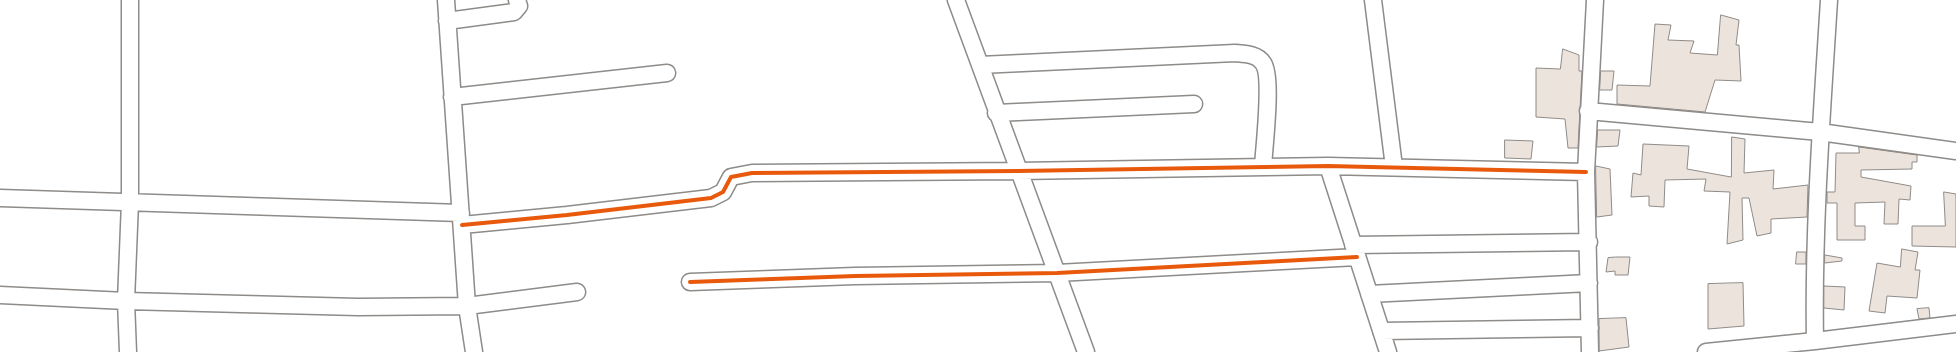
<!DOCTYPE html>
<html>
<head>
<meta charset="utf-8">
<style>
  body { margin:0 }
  canvas { display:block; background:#fff }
</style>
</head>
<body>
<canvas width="1956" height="352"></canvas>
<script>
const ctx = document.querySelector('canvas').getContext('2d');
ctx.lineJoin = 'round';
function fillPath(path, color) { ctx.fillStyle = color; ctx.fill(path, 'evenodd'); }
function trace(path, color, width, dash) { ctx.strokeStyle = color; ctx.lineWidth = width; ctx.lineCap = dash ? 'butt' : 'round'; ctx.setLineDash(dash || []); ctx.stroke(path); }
const building = new Path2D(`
  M1721,15L1739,20L1736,45H1739L1741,81L1715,80L1705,112L1617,104V85L1650,86L1655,24L1671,25L1668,40L1694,41L1690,53L1717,55Z
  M1563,49L1579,55V71H1582L1578,148H1568L1565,119L1536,117V68L1560,69Z
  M1601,71H1614L1612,90H1600Z
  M1598,130H1620L1618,146L1597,147Z
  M1732,137L1745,139L1744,173L1774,170L1773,189L1808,185L1807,217L1771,219V233L1757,236L1749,198H1742L1743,240L1727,244L1730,192L1704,191L1706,179L1665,180L1664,207L1649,206V196L1631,197L1633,173L1641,175L1643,144L1689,146L1687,169L1731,177Z
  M1505,140L1533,141L1531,159L1505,158Z
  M1859,147L1917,155V162H1912V169L1861,170V177L1911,186L1910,200L1899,199L1898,224H1884L1885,202L1855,203V226H1865V240H1837V203H1827V192H1835L1836,153H1859Z
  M1596,166L1610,169L1612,215L1597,217Z
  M1944,192L1956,194V247L1912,246V226H1945Z
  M1902,249L1918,252L1915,270H1920L1917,298L1887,296L1885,313L1869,311L1877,263L1900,267Z
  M1797,252H1806V264H1796Z
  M1825,255L1842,258V261L1825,263Z
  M1616,257H1630L1628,275H1615V271L1606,272L1608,258Z
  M1743,283L1744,326L1708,329V284Z
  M1824,286L1845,287L1844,310L1824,308Z
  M1929,308L1930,318L1919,319L1917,309Z
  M1626,318L1629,347L1599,351V319Z`);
fillPath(building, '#ede3dd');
trace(building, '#8e8b88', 1);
const minor = new Path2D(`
  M446,0L467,306L474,352
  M956,0L1086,352
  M1373,0L1394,167
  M447,21L514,12L519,6L517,0
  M980,65L1235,53C1245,54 1257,54 1263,63C1273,76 1264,147 1263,167
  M452,97L667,73
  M1588,111L1820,132L1956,151
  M996,113L1194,104
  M1328,166L1388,352
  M0,198L461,213
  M462,225L567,215L711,198L723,192L731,177L752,173L1018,171L1328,166L1586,172
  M1353,245L1589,242
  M690,282L855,276L1057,273L1357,257
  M1369,294L1589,283
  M0,295L126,301L358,307L467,306L577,292
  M1381,331L1590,328
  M1815,341C1813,228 1822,113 1829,0
  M128,352L126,301L130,202V0
  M1590,352L1586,172L1595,0
  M1706,352L1815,341L1956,324`);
trace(minor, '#8e8b88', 19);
trace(minor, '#fff', 16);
trace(new Path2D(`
  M462,225L567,215L711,198L723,192L731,177L752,173L1018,171L1328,166L1586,172
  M690,282L855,276L1057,273L1357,257`), '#e8590c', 4);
</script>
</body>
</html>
